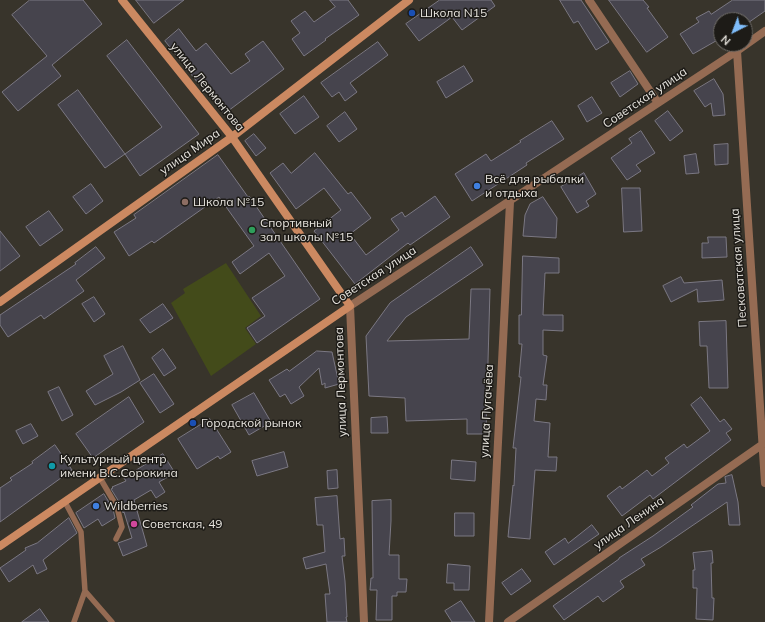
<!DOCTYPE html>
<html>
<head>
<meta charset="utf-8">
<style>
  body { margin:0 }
  #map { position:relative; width:765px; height:622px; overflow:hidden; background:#38342b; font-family:Mulish,sans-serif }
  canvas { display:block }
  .north { position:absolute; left:713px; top:12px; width:40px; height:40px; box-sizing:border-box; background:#1d1b17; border:1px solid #6e6b67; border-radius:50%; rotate:222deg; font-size:11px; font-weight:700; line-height:16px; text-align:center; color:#e7e4de }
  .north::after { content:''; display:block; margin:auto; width:14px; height:18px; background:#7fbdfa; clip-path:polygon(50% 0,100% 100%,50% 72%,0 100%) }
</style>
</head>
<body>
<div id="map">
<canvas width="765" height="622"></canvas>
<div class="north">N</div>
</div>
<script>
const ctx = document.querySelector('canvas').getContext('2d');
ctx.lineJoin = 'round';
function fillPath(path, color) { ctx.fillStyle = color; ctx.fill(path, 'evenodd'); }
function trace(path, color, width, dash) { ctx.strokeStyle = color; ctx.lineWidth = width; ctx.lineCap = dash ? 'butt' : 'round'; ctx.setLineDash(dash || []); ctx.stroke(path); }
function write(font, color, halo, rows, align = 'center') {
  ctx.font = font + ' Mulish,sans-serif'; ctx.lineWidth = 3; ctx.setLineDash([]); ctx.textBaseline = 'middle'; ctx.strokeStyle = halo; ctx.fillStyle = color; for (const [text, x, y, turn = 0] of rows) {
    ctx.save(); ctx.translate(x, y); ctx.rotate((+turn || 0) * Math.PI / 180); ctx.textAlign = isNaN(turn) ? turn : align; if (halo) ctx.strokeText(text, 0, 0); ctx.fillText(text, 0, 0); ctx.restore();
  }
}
fillPath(new Path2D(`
  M226,263L261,316L245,328L256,344L211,376L171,303L185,293L183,289Z`), '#434b1a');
const building = new Path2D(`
  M30,0H83L102,24L52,65L61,76L18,111L2,92L47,56L12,15Z
  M136,0H184L154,23Z
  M330,0H348L359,15L325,39L326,40L304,56L292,39L300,33L291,21L305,11L314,22L335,7Z
  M440,0H491L495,6L462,30L452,17L419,41L406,24Z
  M560,0H581L609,42L596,50L578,21L574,23Z
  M609,0H643L649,7L647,8L668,37L647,52Z
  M733,0H765V11L745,25V20H721V38L693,54L680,34L699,22L696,18L709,11L711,14Z
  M179,29L196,51L206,43L231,74L250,61L245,54L263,41L284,69L224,114L199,82L198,83L165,41Z
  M127,40L199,134L140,176L125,154L162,127L107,56Z
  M378,42L388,55L350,83L357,92L345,101L339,92L332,97L321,83Z
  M464,66L473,81L446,98L437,82Z
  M630,71L638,84L620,97L611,83Z
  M714,79L723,94L725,115L713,116L711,103L705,107L694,91Z
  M78,90L125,154L105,168L58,105Z
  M304,96L319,117L295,134L280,114Z
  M592,97L602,113L587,122L578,106Z
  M668,111L683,131L670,141L655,121Z
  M345,112L357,129L339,142L327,126Z
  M552,121L564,139L526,163L527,165L472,201L455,174L486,154L491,161L521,142L520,141Z
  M641,131L655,153L636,165L641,171L627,180L611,158L632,143L629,139Z
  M254,134L266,148L256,156L245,141Z
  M728,144V164L715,165L714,145Z
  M315,153L348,194L351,192L371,218L350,234L366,255L399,230L391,219L402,212L405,217L435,196L450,217L410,245L408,243L355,284L314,231L341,210L324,188L296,209L270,173L283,163L291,173Z
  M696,154L699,173L686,174L684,156Z
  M218,155L248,197L249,196L320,299L257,343L247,328L265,316L252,298L285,276L269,253L240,274L232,262L254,246L219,197L154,243L152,241L129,256L114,232L136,218L134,215Z
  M584,173L596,194L586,201L589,206L577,213L561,187Z
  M91,184L103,201L86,214L73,197Z
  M622,188H640L642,231L624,232Z
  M543,197L557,218L556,238L523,236L525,215L530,204Z
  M49,211L63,230L40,246L26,227Z
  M0,231L20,256L0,271Z
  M708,237H726L727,257L702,258V243H708Z
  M96,247L105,258L76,280L84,291L44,319L41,315L8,337L0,325V315L76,264L75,263Z
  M471,247L483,265L406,317L387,341L469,339L471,289H490L486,434H467V419L406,421L405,398L369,396L366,336L390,303Z
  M523,256L559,258V273H545L543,315H563V331L543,330V355L547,356L543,385H547L546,400L536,399L534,421L550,423L548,457H557L556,471L535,470L530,539L508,537L513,485L514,486L516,448H513L521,377H519L522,344H519V315H521Z
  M681,277L684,283L722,280L724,300L698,302L697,289L671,302L663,286Z
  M94,297L105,314L94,322L82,304Z
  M163,304L173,318L150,333L140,320Z
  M726,321L728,388H709L707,346H700L699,322Z
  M123,346L140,380L121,392L95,405L86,391L113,374L104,356Z
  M163,349L176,368L164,376L152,358Z
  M317,351L332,352L339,384L325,388V383L322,385L319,368L299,387L304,396L291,404L285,394L280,397L269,380L287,369L289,371Z
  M154,374L174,404L160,413L140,383Z
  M59,387L73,415L62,421L48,392Z
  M254,393L271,422L249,435L232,405Z
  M129,397L144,422L93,458L76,434Z
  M701,397L720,422L724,419L732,429L726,433L731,440L653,499L650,495L622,516L607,496L620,486L622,489L647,470L652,476L669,463L665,458L684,444L687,448L710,431L691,405Z
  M387,417L388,433H371V418Z
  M210,419L231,452L220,459L218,456L197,469L178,439Z
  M31,424L38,436L23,444L16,431Z
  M55,445L72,470L0,522V488L12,480L10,478L33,463L32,462Z
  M284,452L288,467L257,476L252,461Z
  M163,454L175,473L159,482L165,492L156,498L151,490L134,500L147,546L123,556L118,543L132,538L124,512L123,513L121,505L111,489L113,488L112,487L126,481L124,478Z
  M452,460L476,462L475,481L451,479Z
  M337,470L338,488L328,489L327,471Z
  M732,475L738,502L740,525H729L727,502L661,547L641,559L645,565L620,581L624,587L603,602L598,596L564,620L553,606L619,559V558L653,536L693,507L691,505L718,484L726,483L725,477Z
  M104,494L113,509L115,518L102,526L98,519L84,528L76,513Z
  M337,496L340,539L344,538L345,556H342L345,581L347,617H346L347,622H327L325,594H330L326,564L306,569L303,558L325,552L323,525H317L315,498Z
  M391,500V521L389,555H399V579H407L406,592H397V596H392V620H376L377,590H370L371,578H373L372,501Z
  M455,513H474V536H455Z
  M69,518L77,533L43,560L47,569L37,574L33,565L9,582L0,568L26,550L25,548L37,543Z
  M592,525L599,534L554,565L545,552L565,538L568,543Z
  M712,551L713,563H711L712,598H714L713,620L696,619L697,588H693V570H695L693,553Z
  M448,564L470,566L469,590H454V583H447Z
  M522,569L531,581L511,595L502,583Z
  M461,601L475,622H452L445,611Z
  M40,609L49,622H22Z`);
fillPath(building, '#46444d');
trace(building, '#7b7883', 1);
trace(new Path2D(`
  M100,478L117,507L122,527L116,539
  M65,502L81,532L85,591L74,622
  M85,591L112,622`), '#956b53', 5.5);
trace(new Path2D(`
  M589,0L658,103
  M737,51L765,483
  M364,622L350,306L737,51L765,31
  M489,622L510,202
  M508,622L763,444`), '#956b53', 8);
trace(new Path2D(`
  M0,302L232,137L409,0
  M0,546L350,306L232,137L122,0`), '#cc8961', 8);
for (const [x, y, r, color] of [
  [412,13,4,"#1a4fb4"],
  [477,186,4,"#3f7fe0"],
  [185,202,4,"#8d6e63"],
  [252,230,4,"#2e9e5b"],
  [193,423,4,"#1a4fb4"],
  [52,466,4,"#0f9aa8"],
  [96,506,4,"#3f7fe0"],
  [134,524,4,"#d1479c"]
]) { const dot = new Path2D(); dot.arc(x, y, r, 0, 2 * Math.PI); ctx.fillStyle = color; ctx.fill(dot); trace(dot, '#1d1b17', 1.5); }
write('12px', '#e7e4de', '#1d1b17', [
  ["Школа N15",420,13],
  ["Всё для рыбалки",485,179],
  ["и отдыха",485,193],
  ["Школа №15",193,202],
  ["Спортивный",260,223],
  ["зал школы №15",260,237],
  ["Городской рынок",201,423],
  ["Культурный центр",60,459],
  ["имени В.С.Сорокина",60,473],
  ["Wildberries",104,506],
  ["Советская, 49",142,524]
], 'left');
write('12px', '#e7e4de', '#1d1b17', [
  ["улица Лермонтова",207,87,51],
  ["Советская улица",645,98,-34],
  ["улица Мира",190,152,-35],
  ["Песковатская улица",739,268,-94],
  ["Советская улица",374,276,-33],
  ["улица Лермонтова",341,382,-92],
  ["улица Пугачёва",487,411,-87],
  ["улица Ленина",629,523,-35]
]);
</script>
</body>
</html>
